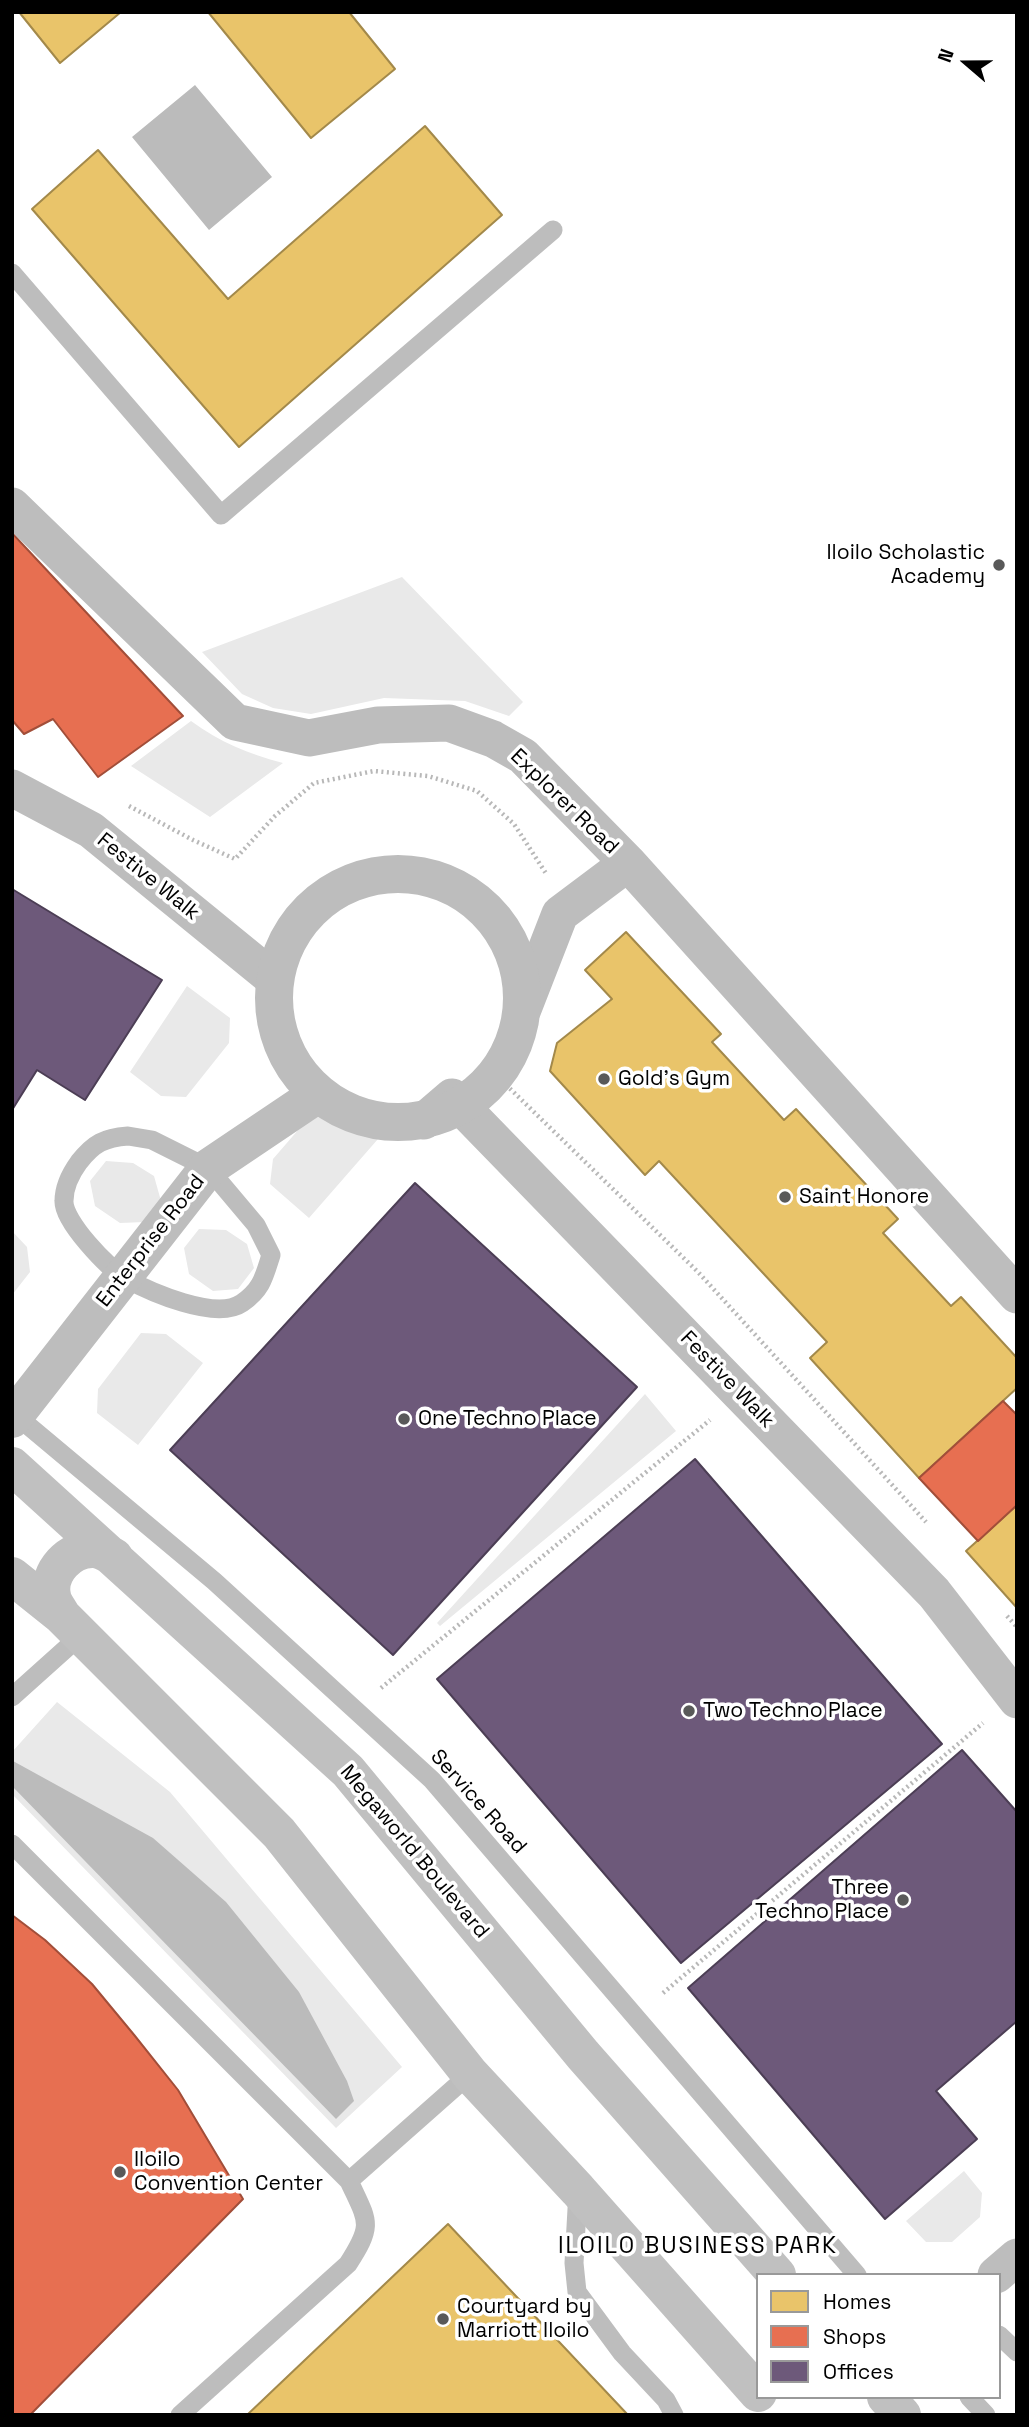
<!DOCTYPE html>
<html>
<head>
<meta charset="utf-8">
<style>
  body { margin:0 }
  #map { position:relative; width:1029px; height:2427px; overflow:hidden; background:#fff; font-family:"Space Grotesk",sans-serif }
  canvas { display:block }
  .frame { position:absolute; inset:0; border:14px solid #000; pointer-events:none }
  .legend { position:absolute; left:756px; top:2273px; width:245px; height:126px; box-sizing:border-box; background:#fff; border:2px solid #999; margin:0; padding:9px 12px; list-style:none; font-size:21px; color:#000 }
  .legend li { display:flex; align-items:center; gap:14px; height:35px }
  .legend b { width:35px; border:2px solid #999 }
  .north { position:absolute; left:931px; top:28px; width:70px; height:70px; -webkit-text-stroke:5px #fff; paint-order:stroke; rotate:290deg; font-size:19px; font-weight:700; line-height:28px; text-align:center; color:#000 }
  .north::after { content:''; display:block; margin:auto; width:24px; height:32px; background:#000; clip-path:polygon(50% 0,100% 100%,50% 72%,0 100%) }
</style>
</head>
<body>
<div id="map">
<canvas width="1029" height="2427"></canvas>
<div class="frame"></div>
<ul class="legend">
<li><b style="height:19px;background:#e9c46a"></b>Homes</li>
<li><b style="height:19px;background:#e76f51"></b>Shops</li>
<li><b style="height:19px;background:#6d597a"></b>Offices</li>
</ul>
<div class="north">N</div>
</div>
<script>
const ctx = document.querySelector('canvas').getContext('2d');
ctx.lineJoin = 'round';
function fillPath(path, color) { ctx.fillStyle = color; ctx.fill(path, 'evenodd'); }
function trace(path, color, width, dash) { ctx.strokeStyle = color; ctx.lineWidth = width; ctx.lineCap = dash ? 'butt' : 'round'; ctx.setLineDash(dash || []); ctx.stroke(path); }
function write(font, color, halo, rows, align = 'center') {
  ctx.font = font + ' "Space Grotesk",sans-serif'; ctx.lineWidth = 7; ctx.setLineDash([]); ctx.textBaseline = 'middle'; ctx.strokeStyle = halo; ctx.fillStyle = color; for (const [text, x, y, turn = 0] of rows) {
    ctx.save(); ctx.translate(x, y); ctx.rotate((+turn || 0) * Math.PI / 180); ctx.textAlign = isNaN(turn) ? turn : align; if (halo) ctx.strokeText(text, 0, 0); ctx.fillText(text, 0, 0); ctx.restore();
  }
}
fillPath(new Path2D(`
  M402,577L523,702L509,716L465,701L384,698L311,714L273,708L242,694L202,652Z
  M191,721C220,742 248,754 283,763L210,817L131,766Z
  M187,986L230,1018L229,1043L186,1097L161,1096L130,1072Z
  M318,1107L342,1109L378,1139L309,1218L270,1184L273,1159Z
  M106,1161L133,1163L154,1176L161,1201L145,1222L120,1223L95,1206L90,1181Z
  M199,1229L226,1230L247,1244L254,1268L238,1289L213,1291L189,1274L184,1248Z
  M12,1231L27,1247L30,1272L12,1295Z
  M141,1333L166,1334L203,1363L138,1445L97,1413L98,1389Z
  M645,1394L676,1431L440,1626L437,1623Z
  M57,1702L170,1792L402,2067L336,2128L12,1794V1752Z
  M964,2171L982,2193L980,2217L952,2242H926L906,2221Z`), '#e9e9e9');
fillPath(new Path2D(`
  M195,85L272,177L209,230L132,137Z
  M13,1761L153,1838L226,1902L299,1992L347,2081L354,2101L336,2119L12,1786Z`), '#bbb');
const homes = new Path2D(`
  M19,12H121L60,63Z
  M208,12H349L395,69L311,138Z
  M425,126L502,215L239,447L32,209L98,150L228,299Z
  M626,932L721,1034L712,1042L784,1120L796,1109L898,1219L883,1233L951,1306L961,1297L1017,1358V1388L919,1478L810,1358L827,1342L659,1161L645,1175L550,1071L557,1043L612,999L585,970Z
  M1017,1505V1608L966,1551Z
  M448,2224L628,2415H247Z`);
fillPath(homes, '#e9c46a');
trace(homes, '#a3894a', 2);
const shops = new Path2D(`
  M12,533L183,716L98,777L53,719L24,734L12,720Z
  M1003,1401L1017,1415V1505L978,1541L919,1478Z
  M12,1915L45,1940L92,1984L135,2036L178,2090L243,2199L30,2415H12Z`);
fillPath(shops, '#e76f51');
trace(shops, '#a24e39', 2);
const offices = new Path2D(`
  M12,889L162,980L85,1100L37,1070L12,1110Z
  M415,1183L637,1387L393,1655L170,1450Z
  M695,1459L942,1744L681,1963L437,1679Z
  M962,1750L1017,1812V2021L936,2091L977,2139L885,2219L688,1988Z`);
fillPath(offices, '#6d597a');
trace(offices, '#4c3e55', 2);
trace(new Path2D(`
  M129,806L193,840L235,859L275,816L314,783L374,771L428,776L477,791L514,824L547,875
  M516,1047L495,1074L698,1272L926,1522
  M1007,1616L1017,1627
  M381,1688L710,1420
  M663,1993L983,1723`), '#b8b8b8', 4.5, [2, 3.5]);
trace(new Path2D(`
  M12,273L221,515L553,230
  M128,1136L152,1140L208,1168L256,1225L271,1255C264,1277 262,1289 242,1303C216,1321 150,1292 125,1278C108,1268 63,1221 64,1201C64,1186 71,1173 79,1162C94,1143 104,1138 128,1136Z
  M12,1412L214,1581L432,1780L857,2275
  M12,1697L80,1636
  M12,1844L349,2181
  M578,2191L574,2263L577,2292L622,2353L666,2400L674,2415
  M999,2335L1017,2352
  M969,2397L986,2415
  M180,2415L348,2264C374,2224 368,2222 349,2181L470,2074`), '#bdbdbd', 19);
trace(new Path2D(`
  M12,506L235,722L309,738L378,725L449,723L493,739L523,756L628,863L1017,1295
  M12,788L91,830L275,980
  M523,1009L560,914L628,863
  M424,1121L452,1097L934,1593L1017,1700
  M996,2275L1017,2257`), '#bdbdbd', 37);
trace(new Path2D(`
  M274 998a124 124 0 1 1 248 0a124 124 0 1 1-248 0Z
  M12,1419L208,1168L318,1094`), '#bdbdbd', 38);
trace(new Path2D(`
  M12,1466L348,1771L583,2055L777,2275
  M12,1576L62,1616L279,1833L470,2074L578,2190L758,2393
  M62,1616C59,1610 53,1603 52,1596C47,1572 70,1548 94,1549C100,1549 108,1554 114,1557
  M886,2397L902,2415`), '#c0c0c0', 38);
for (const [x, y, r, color] of [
  [999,565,7,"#595959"],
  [604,1079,7,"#595959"],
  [785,1197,7,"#595959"],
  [404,1419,7,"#595959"],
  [689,1711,7,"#595959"],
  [903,1900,7,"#595959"],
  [120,2172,7,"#595959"],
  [443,2319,7,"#595959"]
]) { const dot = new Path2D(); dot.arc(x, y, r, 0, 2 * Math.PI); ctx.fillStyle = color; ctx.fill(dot); trace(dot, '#fff', 2.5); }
write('21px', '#000', '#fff', [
  ["Iloilo Scholastic",985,553,"right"],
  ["Academy",985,577,"right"],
  ["Gold's Gym",618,1079],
  ["Saint Honore",799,1197],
  ["One Techno Place",418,1419],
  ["Two Techno Place",703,1711],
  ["Three",889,1888,"right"],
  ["Techno Place",889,1912,"right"],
  ["Iloilo",134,2160],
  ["Convention Center",134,2184],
  ["Courtyard by",457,2307],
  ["Marriott Iloilo",457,2331]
], 'left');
write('21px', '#000', '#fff', [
  ["Explorer Road",564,802,44],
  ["Festive Walk",148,877,39],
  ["Enterprise Road",151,1241,-52],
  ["Festive Walk",727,1380,46],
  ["Service Road",478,1802,48],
  ["Megaworld Boulevard",414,1852,50]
]);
ctx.letterSpacing = '2px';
write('23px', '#000', '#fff', [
  ["ILOILO BUSINESS PARK",698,2247]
]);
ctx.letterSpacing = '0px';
</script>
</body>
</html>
